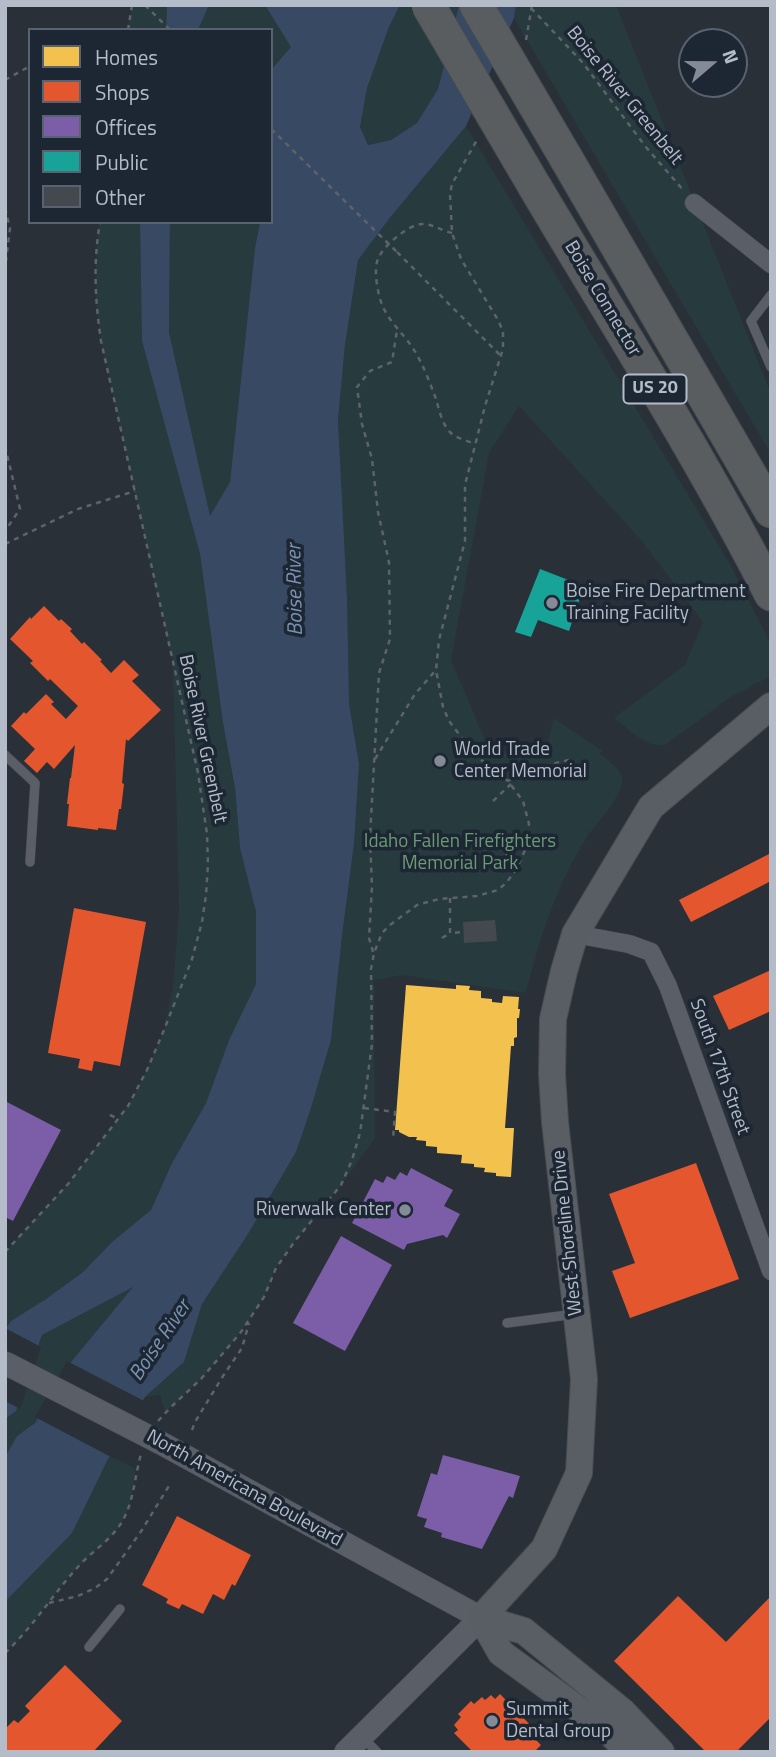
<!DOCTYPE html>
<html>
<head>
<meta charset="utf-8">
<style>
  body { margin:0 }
  #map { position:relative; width:776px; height:1757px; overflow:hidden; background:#2a3038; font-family:"Titillium Web",sans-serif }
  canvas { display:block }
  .frame { position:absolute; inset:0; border:7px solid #b4bcc9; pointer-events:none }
  .legend { position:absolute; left:28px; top:28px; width:245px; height:196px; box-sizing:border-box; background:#1d2633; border:2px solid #59626f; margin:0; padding:9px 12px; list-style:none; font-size:21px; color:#b4bcc9 }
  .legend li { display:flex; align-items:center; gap:14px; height:35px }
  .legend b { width:35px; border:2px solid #59626f }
  .north { position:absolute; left:678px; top:28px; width:70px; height:70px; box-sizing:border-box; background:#1d2633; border:2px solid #59626f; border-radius:50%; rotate:70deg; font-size:19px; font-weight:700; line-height:28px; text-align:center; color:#b4bcc9 }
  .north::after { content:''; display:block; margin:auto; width:24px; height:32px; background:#848b96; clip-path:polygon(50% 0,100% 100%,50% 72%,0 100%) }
</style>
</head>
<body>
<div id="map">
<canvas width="776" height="1757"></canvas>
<div class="frame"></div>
<ul class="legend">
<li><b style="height:19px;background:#f2c14e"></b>Homes</li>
<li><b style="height:19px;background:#e4572e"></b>Shops</li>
<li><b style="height:19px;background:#7b5ea7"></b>Offices</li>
<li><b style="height:19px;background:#17a398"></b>Public</li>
<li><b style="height:19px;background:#444950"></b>Other</li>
</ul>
<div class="north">N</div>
</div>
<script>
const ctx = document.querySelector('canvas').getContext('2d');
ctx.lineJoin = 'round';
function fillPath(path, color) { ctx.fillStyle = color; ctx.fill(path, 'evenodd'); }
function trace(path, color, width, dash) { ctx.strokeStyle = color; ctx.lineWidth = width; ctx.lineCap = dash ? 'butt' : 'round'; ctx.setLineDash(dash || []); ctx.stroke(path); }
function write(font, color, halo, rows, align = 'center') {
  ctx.font = font + ' "Titillium Web",sans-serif'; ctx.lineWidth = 7; ctx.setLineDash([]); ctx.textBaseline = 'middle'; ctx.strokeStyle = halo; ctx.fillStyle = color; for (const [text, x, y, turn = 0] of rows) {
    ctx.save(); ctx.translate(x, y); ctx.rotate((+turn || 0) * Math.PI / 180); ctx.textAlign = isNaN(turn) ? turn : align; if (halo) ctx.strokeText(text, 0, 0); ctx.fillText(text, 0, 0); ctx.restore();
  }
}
fillPath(new Path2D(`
  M132,5H167L166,30H128Z
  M209,5H265L292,47L271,70V30H198Z
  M400,5H459L438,89L417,124L391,140L368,145L360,127L367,88L389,27Z
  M516,5H616L771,394V454L514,18Z
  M466,126L731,566L771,644V676L732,696L665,745C645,748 629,729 614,718L685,665L703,622L641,540L519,406L489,453L451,660L489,749L544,757L554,718L602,751L600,754C607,760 620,768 622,777C624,797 597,822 587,837C557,884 539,940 526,993L402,975L374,980L375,1138L341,1185L295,1241L276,1268L264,1297L241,1332L201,1379L165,1412L160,1395L145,1397L184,1362L202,1304L248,1234L296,1152L331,1040L342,936L354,844L359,764L349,703L338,420L345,345L358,260L389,219Z
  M100,222H140L142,341L200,554L223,723L235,788L240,848L256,912V984L229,1040L206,1103L171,1165L151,1210L112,1242L83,1272L46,1299L11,1321L8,1326L5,1325V1252L68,1184L128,1106L147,1070L164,1030L173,987L179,911L173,665L101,341C95,301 93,262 100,222Z
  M170,222H260L255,248L230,482L210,517L169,332Z
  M135,1285L71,1362L35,1423L17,1436L5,1457V1419L16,1411L42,1335Z
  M110,1456L136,1469C133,1485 132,1503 125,1517C114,1539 92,1551 76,1569C51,1596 32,1627 5,1653V1602L36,1571Z`), '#273a3e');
fillPath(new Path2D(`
  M167,5H209L198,30H166Z
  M265,5H400L389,27L367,88L360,127L368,145L391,140L417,123L438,89L459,5H516L514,18L466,126L389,219L358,260L345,345L338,420L347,599L349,703L359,764L354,844L342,936L331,1040L310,1111L296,1152L248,1234L202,1304L184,1362L145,1397L107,1461L72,1533L5,1602V1457L17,1436L35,1423L71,1362L133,1287L42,1335L16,1411L5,1419V1330L11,1321L46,1299L83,1272L112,1242L151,1210L171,1165L206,1103L229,1040L256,984V912L240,848L235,788L223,723L200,554L142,341L140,222H170L169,332L210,516L230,482L255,248L260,222H271V70L291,47Z`), '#384963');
fillPath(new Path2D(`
  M5,1328L41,1347L20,1409L5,1401Z
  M67,1361L146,1402L113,1458L35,1417Z`), '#2a3038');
fillPath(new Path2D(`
  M406,985L456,989V985L470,986L469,990L481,991V998L492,999V1002L502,1003L503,996L519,997L518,1009H520L519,1018H517V1037L514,1038V1046H511L505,1128H514L511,1177L496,1176V1173L484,1172L485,1168L474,1167V1164L461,1163L462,1155L437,1153V1147L426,1146V1141L416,1140L417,1137H409L399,1132V1130H395Z`), '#f2c14e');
fillPath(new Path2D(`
  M44,606L59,621L61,619L72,629L70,631L82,644L84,642L102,660L100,661L111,673L124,660L139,675L132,681L161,710L128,741L126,739L122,783L124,784L121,809H119L116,830L98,828V830L67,826L69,804H67L70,778H71L75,745L54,769L47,762L37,773L24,761L35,749L11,726L24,712L26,714L46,694L54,702L51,704L66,719L78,706L50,679L48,681L30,663L33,661L10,639L30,617L31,619Z
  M771,853V881L691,922L679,900Z
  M74,908L146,922L120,1066L94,1061L92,1071L78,1068L80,1059L48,1053Z
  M771,970V1011L729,1030L713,996Z
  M696,1163L739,1279L630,1318L612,1271L635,1263L609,1194Z
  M177,1516L251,1555L235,1586L232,1584L224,1600L213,1594L203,1614L182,1604L179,1609L166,1603L168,1599L142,1585Z
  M678,1596L726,1642L771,1596V1717L736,1752H706L614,1661Z
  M65,1665L122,1721L93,1752H5V1729L14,1720L18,1723L30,1711L25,1706Z
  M500,1694L541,1736L536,1740L541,1745L534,1752H470L471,1750L454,1733L458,1730L454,1725L461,1717L458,1714L471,1701L474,1704L482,1697L485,1700L491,1695L495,1699Z`), '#e4572e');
fillPath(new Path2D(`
  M5,1101L61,1130L13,1221L5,1217Z
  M411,1168L453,1190L444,1206L460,1214L447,1238L443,1235L407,1244L404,1250L352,1223L375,1179L383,1183L387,1176L395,1180L400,1172L407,1176Z
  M341,1236L392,1265L345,1351L293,1323Z
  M443,1455L520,1476L513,1498L509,1496L482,1549L441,1537L442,1533L424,1527L427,1519L417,1516L431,1473L437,1475Z`), '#7b5ea7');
fillPath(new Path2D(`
  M540,569L584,586L569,631L538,620L531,637L515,632Z`), '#17a398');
fillPath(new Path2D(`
  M495,920L497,941L464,943L463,922Z`), '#444950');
const service = new Path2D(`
  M771,295L751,321L771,367
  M5,755L35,783L30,862
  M507,1323L575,1314
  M89,1647L120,1609
  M363,1738L377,1752`);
const minor = new Path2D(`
  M694,203L771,264
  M575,934L629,944L651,952L668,986L771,1271`);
const tertiary = new Path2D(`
  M159,1442L481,1618L346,1752`);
const secondary = new Path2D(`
  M481,1618L544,1549L579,1473L584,1379L555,1122L552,1074L553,1019L564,971L575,934L651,807L771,706
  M481,1618L524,1631L622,1711L661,1752
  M481,1618L501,1653L607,1730L629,1752`);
const motorway = new Path2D(`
  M566,158L771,511
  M535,187C615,322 700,455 771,594`);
trace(service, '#484c53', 10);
trace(minor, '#484c53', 19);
trace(tertiary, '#484c53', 24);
trace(secondary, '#484c53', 28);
trace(motorway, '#474c53', 35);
trace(new Path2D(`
  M145,5L170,30
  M531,8L583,63L645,146L684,191
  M128,30L132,5
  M526,40L532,5
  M5,80L30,66
  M5,208L10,228L5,269
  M452,233C442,231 433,224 422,224C409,224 382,247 378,259C373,270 378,296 383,307C390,323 405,335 414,350C423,364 430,383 436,399C439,409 442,425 451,433C456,438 468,441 475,444
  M397,252L501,356
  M5,446L20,509L5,531
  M5,544L78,509L135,491
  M375,759L415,694L436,670
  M508,781L527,770L573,759
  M493,801L511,784
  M498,847L519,864
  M450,898V933L464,932
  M442,938L450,933
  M373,952L369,938L372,887L370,837L379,673L390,639L389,562L378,512L372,459L362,424L357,387L370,371L392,362L397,330
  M364,1108L395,1112L393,1139
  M110,1115L119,1119
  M5,1252L68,1184L128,1106L147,1070L164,1030L192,959L202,922L206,895L208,864L207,834L198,773L101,341C95,301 93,262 100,222
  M158,1421L171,1407L201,1379L241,1332L264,1297L276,1268L295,1241L341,1185L352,1160L360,1133L372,1044L371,969L374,953L382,933L390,925L417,905L439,899L477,896L498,890L506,883L516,870L525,850L528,840L529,824L523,801L508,781L475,755L449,721L443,707L436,670L439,640L465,541V485L485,406L503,349V331L498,320L461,259L452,233L450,194L452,184L477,140
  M192,1430L195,1422L223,1376L242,1348L249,1323
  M49,1603L78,1596L95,1588L107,1579L142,1530L170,1484
  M5,1653C32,1628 51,1597 76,1569C91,1551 113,1540 124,1518C134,1499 135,1475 141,1454`), '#5d636a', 2.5, [5, 5]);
trace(service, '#5a5e66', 9);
trace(minor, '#5a5e66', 18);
trace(tertiary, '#5a5e66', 23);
trace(secondary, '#595d64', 26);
trace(motorway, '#5a5d60', 33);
const tertiaryBridge = new Path2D(`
  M5,1363L159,1442`);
const motorwayBridge = new Path2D(`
  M428,5L535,187
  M476,5L566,158`);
trace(tertiaryBridge, '#484c53', 24, []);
trace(motorwayBridge, '#474c53', 35, []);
trace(new Path2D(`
  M271,129L397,252`), '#5d636a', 2.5, [5, 5]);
trace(tertiaryBridge, '#5a5e66', 23);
trace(motorwayBridge, '#5a5d60', 33);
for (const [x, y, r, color] of [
  [552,603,7,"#848b96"],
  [440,761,7,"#848b96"],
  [405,1210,7,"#848b96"],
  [492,1721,7,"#848b96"]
]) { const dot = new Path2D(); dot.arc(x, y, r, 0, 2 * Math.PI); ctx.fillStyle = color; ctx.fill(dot); trace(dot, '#1d2633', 2.5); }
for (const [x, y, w] of [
  [655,389,63]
]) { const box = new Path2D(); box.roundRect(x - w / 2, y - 14.5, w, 29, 5); ctx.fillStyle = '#1d2633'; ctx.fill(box); trace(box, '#b4bcc9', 2); }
write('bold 18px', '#b4bcc9', null, [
  ["US 20",655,389]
]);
write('19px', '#b4bcc9', '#1d2633', [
  ["Boise River Greenbelt",624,96,51],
  ["Boise Connector",602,299,59],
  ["Boise River Greenbelt",202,739,78],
  ["South 17th Street",719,1067,70],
  ["West Shoreline Drive",568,1233,-96],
  ["North Americana Boulevard",244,1489,29]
]);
write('19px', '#b4bcc9', '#1d2633', [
  ["Boise Fire Department",566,592],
  ["Training Facility",566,614],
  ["World Trade",454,750],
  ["Center Memorial",454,772],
  ["Riverwalk Center",391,1210,"right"],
  ["Summit",506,1710],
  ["Dental Group",506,1732]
], 'left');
write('19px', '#6b9a76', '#1d2633', [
  ["Idaho Fallen Firefighters",460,842],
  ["Memorial Park",460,864]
]);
write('italic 21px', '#7c92b1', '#1d2633', [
  ["Boise River",296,590,-91],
  ["Boise River",161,1341,-56]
]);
</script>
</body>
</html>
